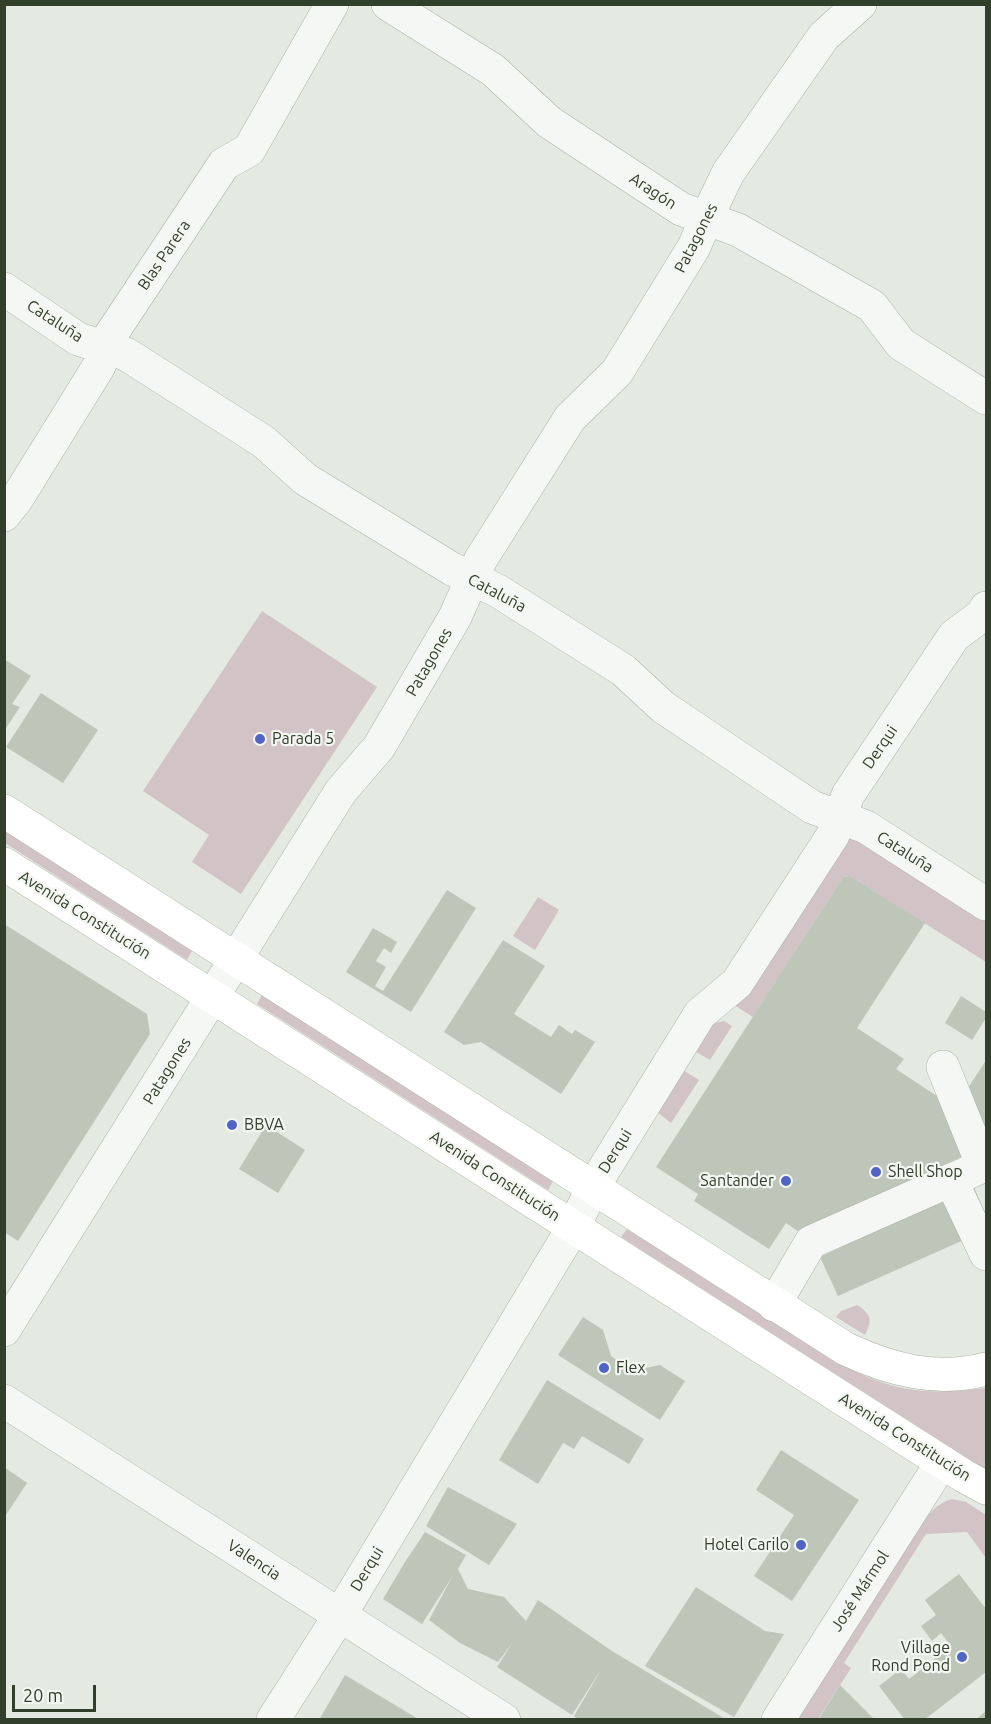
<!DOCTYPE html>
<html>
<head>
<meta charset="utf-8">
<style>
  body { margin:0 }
  #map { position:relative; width:991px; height:1724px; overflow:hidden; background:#e4e9e1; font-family:Ubuntu,sans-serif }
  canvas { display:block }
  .frame { position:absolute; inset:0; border:6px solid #323f2b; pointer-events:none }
  .scale { position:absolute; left:12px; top:1685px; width:84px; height:27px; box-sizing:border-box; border:3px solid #323f2b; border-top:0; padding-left:8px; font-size:18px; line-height:21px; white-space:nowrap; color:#323f2b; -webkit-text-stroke:4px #f3f6f1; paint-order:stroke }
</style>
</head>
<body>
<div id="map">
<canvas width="991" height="1724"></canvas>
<div class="frame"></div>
<div class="scale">20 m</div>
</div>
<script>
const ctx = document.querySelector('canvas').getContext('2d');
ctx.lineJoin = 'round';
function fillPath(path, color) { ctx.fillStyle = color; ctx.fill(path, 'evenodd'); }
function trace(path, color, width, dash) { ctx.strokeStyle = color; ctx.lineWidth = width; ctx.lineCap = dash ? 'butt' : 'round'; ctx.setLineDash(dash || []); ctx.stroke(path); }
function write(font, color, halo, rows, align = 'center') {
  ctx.font = font + ' Ubuntu,sans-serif'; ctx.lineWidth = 4.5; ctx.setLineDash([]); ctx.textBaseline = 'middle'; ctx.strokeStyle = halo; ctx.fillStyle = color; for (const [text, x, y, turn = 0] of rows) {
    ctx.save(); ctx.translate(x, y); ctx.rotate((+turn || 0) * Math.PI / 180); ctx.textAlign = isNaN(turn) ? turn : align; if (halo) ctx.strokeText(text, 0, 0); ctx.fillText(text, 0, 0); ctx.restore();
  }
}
fillPath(new Path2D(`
  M262,611L377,687L241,894L192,862L209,835L143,791Z
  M5,831L192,951L187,960L5,843Z
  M846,833L986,911V962L850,876L843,877L753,1017L734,1005Z
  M538,897L559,910L535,950L513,936Z
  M262,995L553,1181L548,1190L257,1004Z
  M724,1021L732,1026L710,1060L689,1048L706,1025Z
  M678,1067L699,1080L671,1123L652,1108Z
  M627,1229L834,1361C852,1370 870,1379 890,1385C920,1394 955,1392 986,1388V1470L621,1237Z
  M857,1305C871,1314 873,1320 865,1335L836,1317L841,1311Z
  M952,1499L966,1502L986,1515V1558L967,1532L926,1534L844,1663L851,1668L818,1719L797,1720L922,1523C930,1512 938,1503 952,1499Z`), '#d2c3c7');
fillPath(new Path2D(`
  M4,659L31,676L12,704L20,707L4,731Z
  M41,693L98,730L63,783L6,747Z
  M850,876L925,923L857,1028L904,1059L896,1069L940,1098L967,1154L891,1190L974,1187L986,1216V1230L838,1296L820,1257L865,1236L852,1207L799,1232L786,1223L769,1249L694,1201L698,1194L656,1167L843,877Z
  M447,890L476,908L411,1012L346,972L373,928L397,942L391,953L384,948L376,961L386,967L375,986L383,991Z
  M4,924L147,1014L150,1034L18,1241L4,1232Z
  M503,940L545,966L514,1014L551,1037L559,1025L572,1034L575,1030L595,1042L561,1094L481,1042L464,1045L444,1032Z
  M961,996L986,1012V1018L972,1040L945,1023Z
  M986,1060V1141L963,1096Z
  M266,1125L305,1150L278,1193L239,1169Z
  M583,1317L603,1330L611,1356L632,1371L660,1365L685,1381L660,1420L558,1355Z
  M547,1380L644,1439L629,1464L582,1436L574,1449L563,1443L538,1484L499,1460Z
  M781,1450L859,1500L792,1601L754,1576L794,1515L756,1490Z
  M4,1467L27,1483L4,1518Z
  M448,1487L517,1524L489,1565L426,1526Z
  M425,1532L466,1555L458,1569L468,1589L504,1597L526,1621L538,1600L612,1651L727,1720H578L574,1716L602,1668L572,1715L497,1667L513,1642L498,1662L460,1643L429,1620L452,1577L422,1624L383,1599L405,1562Z
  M959,1574L986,1609V1672L924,1720H905L879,1686L901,1669L909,1679L951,1646L941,1633L932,1641L921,1626L936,1615L925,1600Z
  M696,1587L765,1631L784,1634L734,1717L645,1666Z
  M345,1675L420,1720H319Z
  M840,1685L875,1720H818Z
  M986,1711V1720H975Z`), '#bec5b9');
const minor = new Path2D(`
  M388,4L493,70L549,122L681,209L738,230L872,306L901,344L986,398
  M4,289L78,339L126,354L264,442L305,479L452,569L498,591L623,670L663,707L812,807L866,827L986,904
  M4,515L16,500L99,366L112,333L224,164L249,150L332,4
  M951,1180L986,1254
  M774,1305L811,1242L983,1166L943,1067
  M4,1330L341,791L379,747L455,617L481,559L570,418L617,372L694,247L706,219L728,173L824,36L860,4
  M4,1401L504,1720
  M273,1720L340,1615L574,1226L593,1187L700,1014L737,983L833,835L848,795L954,636L982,615L986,608
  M778,1720L942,1462`);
const major = new Path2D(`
  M4,811L846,1349C891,1370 937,1382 986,1369
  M4,864L964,1476L986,1488`);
trace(minor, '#abb3a7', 34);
trace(major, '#a9b3a2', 34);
trace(minor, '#f5f7f4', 33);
trace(major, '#fff', 33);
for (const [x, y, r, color] of [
  [260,739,6,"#5164c3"],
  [232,1125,6,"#5164c3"],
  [876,1172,6,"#5164c3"],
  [786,1181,6,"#5164c3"],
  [604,1368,6,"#5164c3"],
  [801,1545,6,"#5164c3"],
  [962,1657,6,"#5164c3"]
]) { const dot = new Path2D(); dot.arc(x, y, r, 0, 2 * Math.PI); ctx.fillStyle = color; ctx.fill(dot); trace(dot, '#f3f6f1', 2); }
write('16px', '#323f2b', '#f3f6f1', [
  ["Aragón",653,191,33],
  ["Patagones",696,238,-63],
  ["Blas Parera",164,255,-56],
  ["Cataluña",55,321,33],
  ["Cataluña",497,593,28],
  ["Patagones",429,662,-60],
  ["Derqui",880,747,-56],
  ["Cataluña",905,852,32],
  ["Avenida Constitución",85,915,32],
  ["Patagones",167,1071,-58],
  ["Derqui",615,1151,-58],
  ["Avenida Constitución",495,1176,33],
  ["Avenida Constitución",905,1437,32],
  ["Valencia",254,1560,33],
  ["Derqui",367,1569,-59],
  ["José Mármol",860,1591,-57]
]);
write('16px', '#323f2b', '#f3f6f1', [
  ["Parada 5",272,739],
  ["BBVA",244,1125],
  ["Shell Shop",888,1172],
  ["Santander",774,1181,"right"],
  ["Flex",616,1368],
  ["Hotel Carilo",789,1545,"right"],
  ["Village",950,1648,"right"],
  ["Rond Pond",950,1666,"right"]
], 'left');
</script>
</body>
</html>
